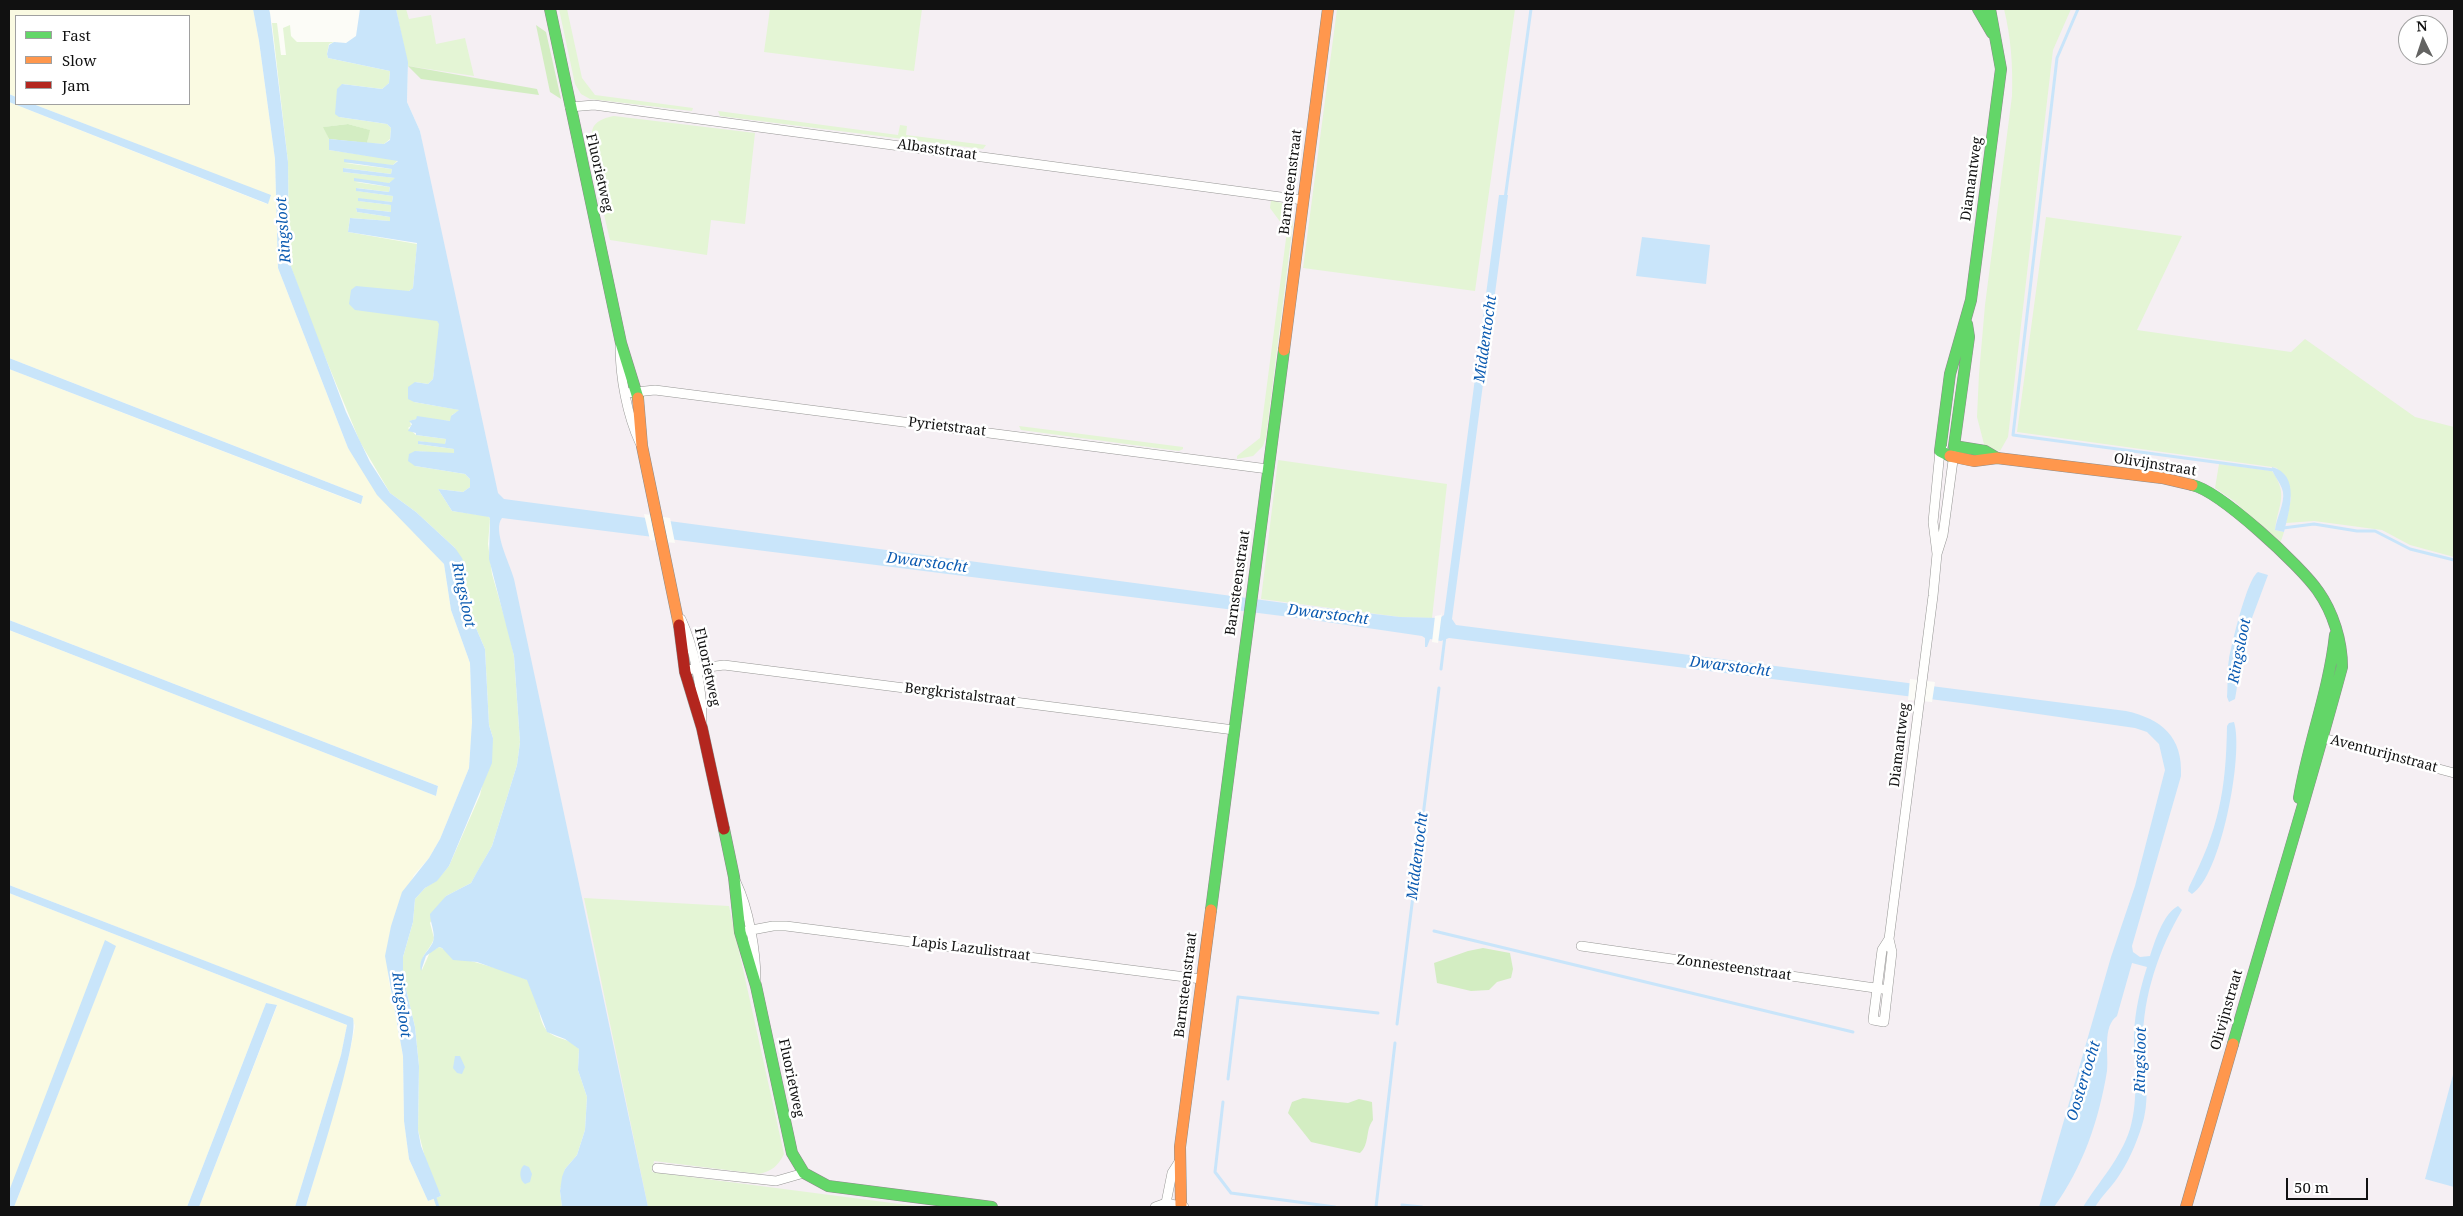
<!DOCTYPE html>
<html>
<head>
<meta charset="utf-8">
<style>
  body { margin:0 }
  #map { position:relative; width:2463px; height:1216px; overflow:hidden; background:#fcfcf7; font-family:"Noto Serif",serif }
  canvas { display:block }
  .frame { position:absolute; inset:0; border:10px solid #111; pointer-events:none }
  .legend { position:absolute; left:15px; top:15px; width:175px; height:90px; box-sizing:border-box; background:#fff; border:1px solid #a0a0a0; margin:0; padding:6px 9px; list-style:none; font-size:15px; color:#111 }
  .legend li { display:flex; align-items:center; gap:10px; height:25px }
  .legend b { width:25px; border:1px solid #a0a0a0 }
  .north { position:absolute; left:2398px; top:15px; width:50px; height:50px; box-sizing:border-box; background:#fff; border:1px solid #a0a0a0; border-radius:50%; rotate:356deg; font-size:14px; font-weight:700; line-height:20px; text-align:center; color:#111 }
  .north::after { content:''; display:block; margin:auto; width:18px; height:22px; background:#636362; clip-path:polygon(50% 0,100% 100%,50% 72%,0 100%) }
  .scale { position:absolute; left:2286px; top:1178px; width:82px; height:22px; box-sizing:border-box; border:2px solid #111; border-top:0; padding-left:6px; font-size:15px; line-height:18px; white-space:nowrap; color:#111; -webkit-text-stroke:4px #fff; paint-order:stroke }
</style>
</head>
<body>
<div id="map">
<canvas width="2463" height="1216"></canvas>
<div class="frame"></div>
<ul class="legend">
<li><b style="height:6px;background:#63d668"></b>Fast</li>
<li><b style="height:6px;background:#ff974d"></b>Slow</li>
<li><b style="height:6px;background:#b3261e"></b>Jam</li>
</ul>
<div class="north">N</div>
<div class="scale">50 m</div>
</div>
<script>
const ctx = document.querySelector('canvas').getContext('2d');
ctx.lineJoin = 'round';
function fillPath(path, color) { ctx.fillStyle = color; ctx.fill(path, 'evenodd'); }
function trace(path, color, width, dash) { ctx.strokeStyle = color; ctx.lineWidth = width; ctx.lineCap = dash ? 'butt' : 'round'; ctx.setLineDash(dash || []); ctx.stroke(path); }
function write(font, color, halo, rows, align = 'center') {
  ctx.font = font + ' "Noto Serif",serif'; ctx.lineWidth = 5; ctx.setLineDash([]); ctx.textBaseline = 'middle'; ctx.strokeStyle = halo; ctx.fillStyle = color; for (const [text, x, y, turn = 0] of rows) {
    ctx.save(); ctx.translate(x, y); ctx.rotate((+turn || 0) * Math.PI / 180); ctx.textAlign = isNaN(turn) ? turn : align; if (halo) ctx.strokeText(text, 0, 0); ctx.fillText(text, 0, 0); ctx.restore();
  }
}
fillPath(new Path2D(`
  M396,9H2454V1207H635L457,344L420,131L407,102L408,62ZM2408,25H2438V55H2408Z`), '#f5eff3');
fillPath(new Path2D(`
  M9,9H253L259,41L275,159L278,268L348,448L407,523L444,564L451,610L470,663L472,722L469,768L440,839L429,858L414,875L391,926L388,976L403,1056L404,1121L409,1159L428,1201L435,1198L438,1207H306L349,1056L355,1026L352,1018L9,885V630L436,796L438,786L9,620V369L360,504L363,496L9,358V102L267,204L271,196L33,104H189V16H16V97L9,94Z
  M9,893L347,1025L341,1055L295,1207H199L277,1006L266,1003L187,1207H14L115,947L9,1191Z`), '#fafae2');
fillPath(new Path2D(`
  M396,9H406L409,19L431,15L436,44L465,38L474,76L408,66Z
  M559,9H567L582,78L595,95L693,108L692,111L590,99L581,94L575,84Z
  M770,9H922L914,71L764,52Z
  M1337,9H1515L1475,291L1303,268Z
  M2004,9H2071L2053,50L2008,437L2000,451L1985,448L1977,417L1979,374L1985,305L2012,96C2013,65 2011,38 2004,9Z
  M272,23H277L281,55H286L283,28L290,25L291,36L297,42H334L329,44L327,54L328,58L390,71L389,83L382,89L342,84L339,117L387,124L391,128L390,139L384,144L367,143L369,130L348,124L324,127L329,139V150L398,160L393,165L344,163L392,169L391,174L344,168L343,172L396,178L389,183L355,182L390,187L389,192L357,188V191L393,196L392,202L358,199L359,201L391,205V212L356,208L357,212L390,217V221L350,218L348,232L417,244L413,288L409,291L440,324L433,379L428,384L415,382L414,402L460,410L452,415L451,421L416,419L410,421L411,426L408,428L416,435L446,439L445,445L418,441V444L454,449V454L415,451V466L465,474L470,479V487L463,492L438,489L452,511L488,516L490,519L488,544L492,574L509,633L514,656L520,742L517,765L492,846L471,883L446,896L430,923L434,938C431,950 418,956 422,970L430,952L439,947L471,961L499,969L528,980C530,986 534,992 536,998C540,1010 539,1026 551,1034C560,1040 572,1039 579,1049L578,1070L587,1097L585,1130L577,1155L565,1169L560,1191L562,1207H438L435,1198L441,1196L427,1166L418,1130L419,1066L415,1027L403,976V957L413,922L415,899L425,888L437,880L449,866L480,795L493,738L489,725L485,649L470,614L467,588L455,548L416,512L390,493L360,442L309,318L289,261L288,162Z
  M718,111L898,135L900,125L907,126L906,135L986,145L983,149L720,116Z
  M614,116L755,133L745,224L711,220L707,255L610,240C606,219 584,141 594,126C598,120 607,117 614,116Z
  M1271,200L1285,204L1290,212L1293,223L1266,437L1263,446L1253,456L1237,459V456L1260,438L1287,231L1270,208Z
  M2046,217L2182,236L2137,330L2291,352L2305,339L2415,417L2454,427V557L2410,545L2382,530L2314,521L2286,523L2291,498L2277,468L2272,467L2017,432Z
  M1019,426L1183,447V449L1179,451L1021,430Z
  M1278,460L1447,484L1432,618L1400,617L1261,599Z
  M2219,464L2272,471C2289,495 2278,504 2275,530L2284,532L2280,544L2234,501L2215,488Z
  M584,898L729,906L784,1154C778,1166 772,1171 759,1174L654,1161L652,1172L923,1207H648Z`), '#e4f5d5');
fillPath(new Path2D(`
  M536,25L546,32L561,99L550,92Z
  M408,66L537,89L539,95L421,79Z
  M348,124L370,130L367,143L329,139L323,127Z
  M1483,948L1510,953L1513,969L1511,978L1497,982L1489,990L1471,991L1437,983L1434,963L1468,951Z
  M1303,1098L1348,1103L1359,1099L1372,1102L1373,1120C1365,1130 1370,1144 1360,1153L1311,1142L1288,1113L1292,1102Z`), '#d3edc2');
fillPath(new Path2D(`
  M253,9H269L270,13L288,162L289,261L346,412L370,462L390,493L416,512L455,548L462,558L466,569V602L470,614L485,649L489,725L493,738L492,763L449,866L437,881L425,888L415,899L413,922L403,957V976L415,1027L419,1066L418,1130L421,1146L441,1196L428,1201L409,1159L404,1121L403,1056L385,956L391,926L402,892L429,858L440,839L469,768L472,722L470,663L451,610L444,564L377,495L348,448L278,268L275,159L259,41Z
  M360,9H396L408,62L407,102L420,131L498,493L504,499L1307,606L1400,617L1440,618L1444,615L1499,195H1508L1452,619L1456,625L2126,711C2162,719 2183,737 2181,776L2132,946L2133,952L2140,957L2150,956C2155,941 2163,914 2178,906L2182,910C2159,949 2143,996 2143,1041C2144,1067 2150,1092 2144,1118C2139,1137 2131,1157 2120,1174C2113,1186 2102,1195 2095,1207H2083C2099,1181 2120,1160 2130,1129C2139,1098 2134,1066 2134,1034C2135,1011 2140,989 2147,967L2132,963L2117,1016C2102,1027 2109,1054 2107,1071C2099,1120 2083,1167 2054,1207H2039L2111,957L2135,886L2165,770L2159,744L2147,732L2135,728L1969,704L1449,638L1441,641L1430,639L1427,647H1425V638L1422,636L1306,619L502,518C492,530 510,564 514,579L648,1207H562L560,1191L562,1177L565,1169L577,1155L585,1130L587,1097L578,1070L579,1049L565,1039L547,1032L527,980L477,962L453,960L442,948L439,947L426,956L421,971C418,957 428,953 433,942C436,934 430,922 430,914L446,896L471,883L477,872L492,846L517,765L520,742L514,656L489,559L490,519L489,517L452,511L438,489L463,492L470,487V479L465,474L415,466L408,461L409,454L415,451L454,453V449L418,444V441L445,444L446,439L416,435V433L408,431L412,424L409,421L416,419L417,416L450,421L451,416L459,410L414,402L408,399V387L415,382L428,384L433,379L439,324L437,321L355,310L349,304L351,290L356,286L409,291L413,288L417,243L348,232L350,218L390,221V217L357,212L356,208L391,212V205L358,201V198L392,202L393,196L356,191V188L389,192L390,187L354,181V178L389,183L395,178L343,172V168L391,174L392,169L344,162V159L393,165L398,161L329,150V139L384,144L390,140L391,128L387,124L339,117L335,114L337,89L342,84L382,89L389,83L390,71L328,58L327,54L329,45L334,42L346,43L356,36Z
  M9,94L16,97V104H33L271,195L268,204L9,102Z
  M1642,237L1710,245L1706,284L1636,276Z
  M9,358L363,496L361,504L9,369Z
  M2272,467C2301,475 2289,511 2284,532L2275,530C2276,519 2285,503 2283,492C2281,482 2272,475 2272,467Z
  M2258,572L2268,575L2246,634L2235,699L2229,702L2227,697C2228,684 2227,671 2229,659C2232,643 2247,579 2258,572Z
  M9,620L438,786L436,796L9,630Z
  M2234,722C2244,753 2221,877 2192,894L2188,891L2189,887C2219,829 2226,790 2227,726L2229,723Z
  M9,885L353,1018C359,1042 315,1175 306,1207H295L341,1055L347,1025L9,893Z
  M105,940L116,946L14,1207H9V1191Z
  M266,1003L277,1005L199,1207H187Z
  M455,1056H460L465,1067L462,1074L457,1073L453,1068Z
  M2454,1071V1187L2425,1179Z
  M524,1165L529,1167L532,1174L530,1182L525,1184C519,1180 519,1169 524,1165Z`), '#c9e5fa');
fillPath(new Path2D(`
  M644,514L670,518L675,543L650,540Z
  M1442,612L1438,643L1432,642L1435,616L1441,615Z
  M1910,679L1935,682L1932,702L1908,700Z`), '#fcfcf7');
trace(new Path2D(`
  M2078,9L2057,58L2013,435L2274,470
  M1505,199L1531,9
  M2283,528L2314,524L2357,531H2375L2410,549L2454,560
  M1441,669L1445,636
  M1434,931L1853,1032
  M1397,1024L1439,688
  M1228,1079L1238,997L1378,1013
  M1223,1102L1215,1172L1231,1193L1335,1207
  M434,1195L438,1207
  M1402,1205L1422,1207
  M1376,1207L1395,1043`), '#c9e5fa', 3);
const street = new Path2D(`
  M570,107L594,105L1303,200
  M620,346C620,377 627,415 640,443
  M626,393L655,390L1268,469
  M1937,554L1943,535L1954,453
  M681,619C694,647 703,691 702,723
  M686,670L724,665L1234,730
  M2319,737L2454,773
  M736,882C749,909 756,951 756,981
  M741,932L773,926H786L1201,979
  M1889,939L1882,950L1873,1020L1884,1022L1892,952L1889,939L1933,596L1937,554L1933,522L1940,451L1943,449
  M1581,946L1882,989
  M657,1168L776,1181L804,1173
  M1166,1203L1172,1173L1179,1162
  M1155,1207L1166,1203L1184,1207`);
const fast = new Path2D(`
  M550,9L621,343L638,398
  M1978,9L1992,33
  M1967,324L1969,337L1954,446L1985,451L1997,458
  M1950,456L1940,451L1950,374L1971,300L2001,69L1990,9
  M2192,485C2220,491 2301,566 2318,591C2333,612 2342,641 2342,667C2308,793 2269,918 2233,1044
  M2299,798C2308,743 2329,691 2335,635
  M724,829L734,877L740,932L756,986L792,1153L804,1173L828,1186L992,1207
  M1211,910L1284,350`);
const slow = new Path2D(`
  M1284,350L1328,9
  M638,398L642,446L679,625
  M1950,456L1974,461L1997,458L2162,478L2192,485
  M1181,1205L1180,1147L1211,910
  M2186,1207L2233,1044`);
const jam = new Path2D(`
  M679,625L685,672L702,728L724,829`);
trace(street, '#979795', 10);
trace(fast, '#8d8d8b', 12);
trace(slow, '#8d8d8b', 12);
trace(jam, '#8d8d8b', 12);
trace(street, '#fffffe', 9);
trace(fast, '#63d668', 11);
trace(slow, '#ff974d', 11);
trace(jam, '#b3261e', 11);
write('14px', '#111', '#fff', [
  ["Albaststraat",937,150,8],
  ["Fluorietweg",599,173,77],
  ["Diamantweg",1972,179,-82],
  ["Barnsteenstraat",1291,182,-83],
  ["Pyrietstraat",947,427,7],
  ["Olivijnstraat",2155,465,9],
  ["Barnsteenstraat",1238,583,-82],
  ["Fluorietweg",707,667,78],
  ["Bergkristalstraat",960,695,7],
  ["Diamantweg",1900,745,-83],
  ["Aventurijnstraat",2384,754,15],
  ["Lapis Lazulistraat",971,949,7],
  ["Zonnesteenstraat",1734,968,8],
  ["Barnsteenstraat",1186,985,-83],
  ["Olivijnstraat",2227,1010,-74],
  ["Fluorietweg",791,1078,78]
]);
write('italic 15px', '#0c5bb1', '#fff', [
  ["Ringsloot",284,230,-94],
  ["Middentocht",1486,339,-82],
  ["Dwarstocht",927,563,7],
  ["Ringsloot",463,595,78],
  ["Dwarstocht",1328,615,7],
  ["Ringsloot",2240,651,-79],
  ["Dwarstocht",1730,667,7],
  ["Middentocht",1418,856,-83],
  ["Ringsloot",401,1005,82],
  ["Ringsloot",2141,1060,-89],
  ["Oostertocht",2084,1081,-73]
]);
</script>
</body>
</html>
